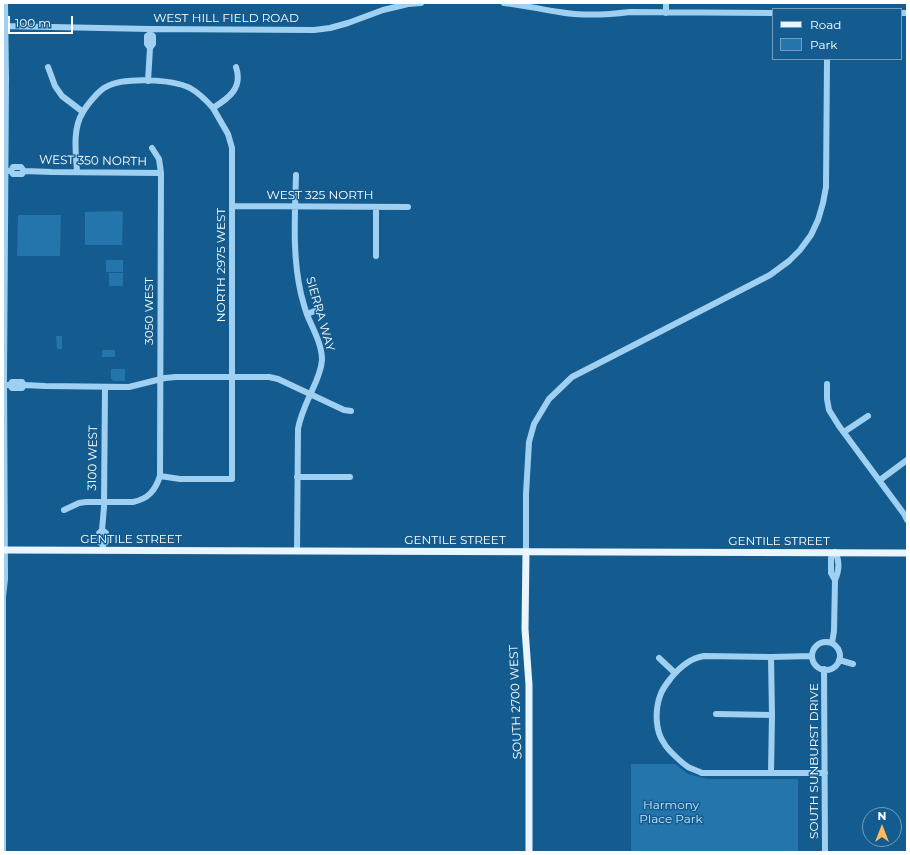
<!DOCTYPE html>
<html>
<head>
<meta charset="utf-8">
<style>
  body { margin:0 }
  #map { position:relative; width:910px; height:855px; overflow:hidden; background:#145c8f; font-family:Montserrat,sans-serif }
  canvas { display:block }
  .frame { position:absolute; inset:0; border:4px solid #fff; pointer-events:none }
  .legend { position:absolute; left:772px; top:8px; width:130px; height:52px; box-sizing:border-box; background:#145c8f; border:1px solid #729dbc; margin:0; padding:5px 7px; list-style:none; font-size:12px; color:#fff }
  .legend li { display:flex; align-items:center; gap:8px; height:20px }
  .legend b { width:20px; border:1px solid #729dbc }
  .north { position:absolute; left:862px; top:807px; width:40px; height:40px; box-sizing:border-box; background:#145c8f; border:1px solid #729dbc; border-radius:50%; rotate:0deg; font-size:11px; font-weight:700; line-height:16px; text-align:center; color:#fff }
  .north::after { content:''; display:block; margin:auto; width:14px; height:18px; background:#ffba5f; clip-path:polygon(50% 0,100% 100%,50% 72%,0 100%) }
  .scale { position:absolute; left:8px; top:16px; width:65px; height:18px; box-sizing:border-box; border:2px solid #fff; border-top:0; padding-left:5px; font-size:12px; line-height:14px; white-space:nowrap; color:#fff; -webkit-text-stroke:3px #145c8f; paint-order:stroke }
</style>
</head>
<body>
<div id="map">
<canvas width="910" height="855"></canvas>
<div class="frame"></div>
<ul class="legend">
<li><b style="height:5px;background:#e9f5ff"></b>Road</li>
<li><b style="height:11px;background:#2375ac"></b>Park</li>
</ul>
<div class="north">N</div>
<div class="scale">100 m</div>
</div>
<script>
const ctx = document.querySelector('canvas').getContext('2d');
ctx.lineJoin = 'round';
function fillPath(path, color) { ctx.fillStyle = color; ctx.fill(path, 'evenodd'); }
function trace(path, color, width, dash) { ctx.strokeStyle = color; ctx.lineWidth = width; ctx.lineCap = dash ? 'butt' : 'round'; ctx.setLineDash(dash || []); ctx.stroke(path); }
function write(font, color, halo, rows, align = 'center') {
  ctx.font = font + ' Montserrat,sans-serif'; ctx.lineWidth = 3; ctx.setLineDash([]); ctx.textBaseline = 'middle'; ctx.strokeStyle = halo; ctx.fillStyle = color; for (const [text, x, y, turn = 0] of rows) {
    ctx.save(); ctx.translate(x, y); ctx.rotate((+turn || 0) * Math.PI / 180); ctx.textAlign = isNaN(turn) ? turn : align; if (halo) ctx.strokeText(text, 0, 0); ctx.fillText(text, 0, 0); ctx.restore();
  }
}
fillPath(new Path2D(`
  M121,211L123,213L122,245H85V212Z
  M18,215H61L60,256H17Z
  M106,260H123V272H106Z
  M109,273H123V286H109Z
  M56,336H62V349H57Z
  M102,350H115V357H102Z
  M111,369H125V381H113L111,378Z
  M631,764H675L688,774L707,779H798V852H631Z`), '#2375ac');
trace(new Path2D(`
  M504,3C522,5 540,9 559,12C582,16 606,15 630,12L773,13
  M666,3V13
  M901,13H907
  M3,26L150,29L314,30L330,28L348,23L383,10L408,4L421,3
  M150,31V34L147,36V44L150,48
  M48,67L55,86L62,96L83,112
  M148,81L150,48L153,44V36L150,34
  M152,148L159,159L161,173L160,476
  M7,171H11L13,174H22L24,171
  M11,171L13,167H21L24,171L52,172L161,173
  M77,172C76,153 72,129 83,112C87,105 99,90 106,87C123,77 172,79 190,88C199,93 206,100 213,108
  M296,175C295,215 292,255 301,294C303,301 305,310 308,317C314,331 322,345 322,360C321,373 315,384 310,395C305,406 300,417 298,429L297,551
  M232,206L408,207
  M376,207V256
  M307,314L320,309
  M827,384V399L829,410L839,426L904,514L907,520
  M7,385H10L12,388H22L24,385
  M10,385L12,382H22L24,385L45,386L129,387L165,378L176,377H269L278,379L344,410L351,411
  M844,432L868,416
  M297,477H350
  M880,480L907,460
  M64,510L79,503L86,502H133C148,499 155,491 160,476L180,479H232V148L228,134L213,108C229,98 243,88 236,67
  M102,530L106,533V542L103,544V547
  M103,544L99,542V533L102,530L104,507L105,387
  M526,552V494L529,442L534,424L549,399L572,377L770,275L789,261L800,250L811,235L818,220L823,203L826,187L827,59
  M812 656a14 14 0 1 1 28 0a14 14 0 1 1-28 0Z
  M832,643L834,631L835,580C839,571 840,561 835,552L831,558V573L835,580
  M812,656L771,657L704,656C691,658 679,668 671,678C667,683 662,689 660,696C655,710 655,731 664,743C666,747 669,750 672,753C677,758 682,763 688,767C692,769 698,771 702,773H825
  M659,658L675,673
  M839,660L853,664
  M824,669L825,852
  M716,714L772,715
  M771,773L772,715L771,657
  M3,852V597L5,579L4,378L6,78L5,3`), '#a0d0f1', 6);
trace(new Path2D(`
  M3,550L907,553
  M526,552L525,629L529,685V852`), '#e9f5ff', 7);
write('12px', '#fff', '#145c8f', [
  ["WEST HILL FIELD ROAD",226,18],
  ["WEST 350 NORTH",93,161,1],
  ["WEST 325 NORTH",320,195],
  ["NORTH 2975 WEST",221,265,-90],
  ["3050 WEST",149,311,-90],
  ["SIERRA WAY",320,314,74],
  ["3100 WEST",93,458,-89],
  ["GENTILE STREET",131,539],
  ["GENTILE STREET",455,540],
  ["GENTILE STREET",779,541],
  ["SOUTH 2700 WEST",516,702,-92],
  ["SOUTH SUNBURST DRIVE",814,761,-90]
]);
write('12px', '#c6e6fc', '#145c8f', [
  ["Harmony",671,805],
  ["Place Park",671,819]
]);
</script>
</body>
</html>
